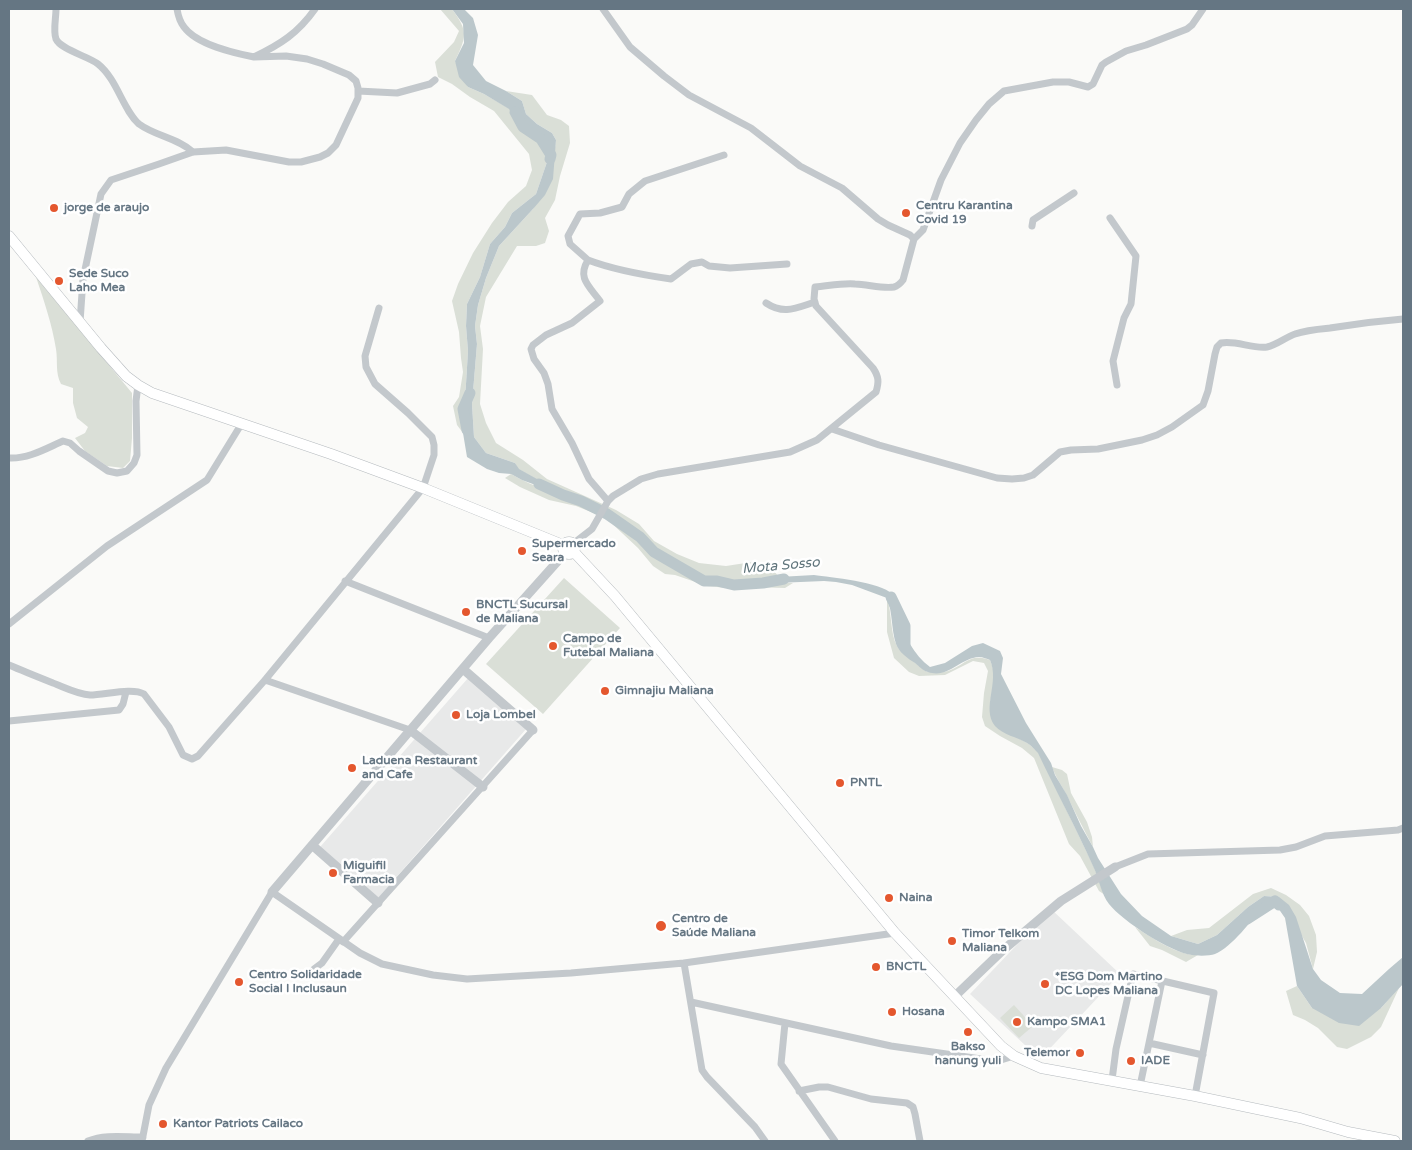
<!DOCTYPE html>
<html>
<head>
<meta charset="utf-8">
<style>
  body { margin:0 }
  #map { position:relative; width:1412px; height:1150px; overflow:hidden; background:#fafaf8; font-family:"Varela Round",sans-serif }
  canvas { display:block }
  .frame { position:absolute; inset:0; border:10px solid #657683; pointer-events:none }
</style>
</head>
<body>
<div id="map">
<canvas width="1412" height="1150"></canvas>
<div class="frame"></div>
</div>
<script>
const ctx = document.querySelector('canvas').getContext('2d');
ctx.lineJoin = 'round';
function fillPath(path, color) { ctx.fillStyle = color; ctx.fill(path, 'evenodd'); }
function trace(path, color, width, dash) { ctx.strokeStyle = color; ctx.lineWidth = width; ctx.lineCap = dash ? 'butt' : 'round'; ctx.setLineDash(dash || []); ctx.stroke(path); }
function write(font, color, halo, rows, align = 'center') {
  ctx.font = font + ' "Varela Round",sans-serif'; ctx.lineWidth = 5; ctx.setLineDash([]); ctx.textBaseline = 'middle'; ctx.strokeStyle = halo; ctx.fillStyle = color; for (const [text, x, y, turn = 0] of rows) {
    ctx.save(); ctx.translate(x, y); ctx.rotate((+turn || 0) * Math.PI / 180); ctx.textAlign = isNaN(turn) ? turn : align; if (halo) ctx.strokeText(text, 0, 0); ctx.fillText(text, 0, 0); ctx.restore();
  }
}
fillPath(new Path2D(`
  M469,677L527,728L378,898L320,847Z
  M1051,909L1120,974L1040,1059L970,994Z`), '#e8e9e9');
fillPath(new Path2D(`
  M440,9H452C468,31 467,36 455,61L468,87L484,94L510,109L517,122L534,131L544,140L547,162L536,194L512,213L505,227L490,244L480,277L467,304L466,326L468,351L463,433L457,425L453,406L459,397L463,372L461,358L459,332L452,301L458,284L473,253L492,223L508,202L526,186L532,170L529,154L494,111L470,97L452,84L438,77L435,62L454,42L459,31Z
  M506,91L532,95L547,115L561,120L569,126L570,143L560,176L555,200L545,218L549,231L545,243L536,246H517L486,297L480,326L483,349L480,404L486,423L496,443L523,460L547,479L616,510L639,524L654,541L677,554L699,563L726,566L752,562L773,570L779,577L762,579L777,583H793L785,588L749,587L737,589L707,586L675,575L665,574L653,566L638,548L606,518L576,506L549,500L520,487L505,478L511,474C522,480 542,491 554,489L518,469L515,463L486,453L474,437L472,404L477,344L475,326L478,305L486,278L499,246L533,209L554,156L556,140L552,133L537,124L526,114L522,101Z
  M36,277L132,393V438L130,461L123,468L107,466L85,451L75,438L85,433L88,427L77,418L73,403V388L61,384C55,373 58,361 56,349C52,324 44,301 36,277Z
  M564,578L620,628L543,714L486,664Z
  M887,598C892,612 890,634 897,646C900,652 920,666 927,672C933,672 942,673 948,671C966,665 968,653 990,660C997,674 993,688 990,703L1020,739L1029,744L1039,753L1093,865L1105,895L1099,891L1080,856L1069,844L1034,758L1022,748L1000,736L985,726L982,717L984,693L988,671L984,663L973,661L945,675L919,676L909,672L894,658L887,632Z
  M1052,767L1062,770L1067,774L1071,793L1087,822L1092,837L1093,847C1084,830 1076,814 1067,796C1062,786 1056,778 1052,767Z
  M1271,888L1286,895L1300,905L1309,916L1316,935L1317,952L1313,969L1306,943L1279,897L1264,896L1248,907L1217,935L1198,944L1171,936L1187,930L1209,928L1253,894Z
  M1135,927C1151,937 1178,956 1198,955L1186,962L1162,950L1150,946Z
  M1297,986L1312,1008H1381L1399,988L1381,1027L1371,1037L1347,1049L1337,1047L1318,1028L1305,1020L1293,1015L1286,991Z
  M1014,1005L1033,1026L1019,1038L1000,1018Z`), '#dadfd7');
fillPath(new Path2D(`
  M452,9H464L473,18L478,35L473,65L486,81L506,91L522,101L526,114L537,124L552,133L556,140L553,179L545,195L533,209L499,246L486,278L478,305L475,326L477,344L472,404L474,437L486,453L515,463L519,469L555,489L549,490L522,480L511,474L499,473L487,469L467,457L463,433L468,351L466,326L467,304L480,277L490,244L505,227L512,213L536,194L547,162L544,140L534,131L517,122L509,109L484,94L468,87L459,77L455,61L464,43L463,24Z
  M814,575C830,577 881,582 892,594C898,600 897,607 899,615C903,635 914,655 930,667L945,663L972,646L983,643L1000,651L1003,658L1001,674L1026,723L1051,763L1055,775L1067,795L1081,826L1093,847L1098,858L1121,894L1142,916L1171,936L1198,944L1217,935L1248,907L1264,896L1279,897L1289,905L1296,917L1313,969L1321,980L1340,993L1362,994L1389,969L1403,957V984L1381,1008L1359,1026L1339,1023L1312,1008L1297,986L1285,918L1276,905L1263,906C1252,920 1232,947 1215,954C1210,956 1198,956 1192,955C1172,953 1122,921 1109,904C1101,894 1099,878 1093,866C1076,828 1056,791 1038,753C1035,750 1031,745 1027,743C1017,737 1003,735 995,726C981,708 1000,683 990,660C987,659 983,657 979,657C960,658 948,679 928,672C923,671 919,666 915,663C908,659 899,652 896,644C891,629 893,613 887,598L852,585L836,582L824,581L777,583L760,580L779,577Z`), '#bbc7cb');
trace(new Path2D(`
  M515,112L523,127L541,139L551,155L550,159
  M467,430L463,409L470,393
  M539,484L563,495L581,501L607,514L640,537L654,552L704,581H717L734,585L763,583L784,579
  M891,597L905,626V648
  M1247,919L1275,901L1279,905`), '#bbc7cb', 11);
const primary = new Path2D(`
  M9,236L101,348L126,376L138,385L152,393L331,454L423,488L563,545
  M563 548a6 6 0 1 1 12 0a6 6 0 1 1-12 0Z
  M574,552L615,596L895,933L1001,1046L1014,1056L1041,1068L1195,1096L1300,1118L1348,1132L1395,1141`);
trace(primary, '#b5babe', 11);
trace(new Path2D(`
  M56,9C56,18 53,31 56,39C61,50 88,56 98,64C117,79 123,110 139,124C155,136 178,138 193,152
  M177,9C178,15 180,22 184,27C197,45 234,53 254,57
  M603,9L630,47L664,76L689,95L751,128L800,166L842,188L878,219L888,225L910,235L914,239
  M358,91L397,93L430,84L435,80
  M1110,218L1136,256L1131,304L1124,318L1113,361L1117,385
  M1032,226L1033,220L1074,193
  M588,260C614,270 643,275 671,279L691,264L702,262L709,266L730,268L787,264
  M766,303C784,315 796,308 815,302
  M80,322L83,279L101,194L111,180L159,164L193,152L226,150L289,162H301L320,157L328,153L336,145L358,98V88L356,81L349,75L323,64L307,59L286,56L254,57C281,44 298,33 315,9
  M832,429L879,445L997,478L1012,479L1024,478L1033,475L1060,452L1071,450L1098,449L1142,440L1157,435L1172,427L1203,405L1208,391L1215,354L1217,347L1221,343C1236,340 1252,349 1267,347C1277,345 1286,337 1295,334C1306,330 1319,329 1330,328C1354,324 1378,321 1403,319
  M9,458C28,459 45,449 63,441L70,443L79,451L108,471L117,473L127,471L134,463L137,455L136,401L138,385
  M608,501L589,479L572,443L552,409L548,384L544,373L534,359L531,349L533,345L546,335L572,323L600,301C589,286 577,278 588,260L570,244L568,236L580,214L600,213L622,207L629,194L645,181L724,155
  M574,543L592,529L608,501L613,496L641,479L658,474L790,452L817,440L876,392C879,382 879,377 873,368L816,306L814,299L815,287C828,286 841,283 855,284C867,284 882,289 894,287C898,286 900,284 903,280L914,239L923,230L941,180L960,143L976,120L989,104L1004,91L1053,82H1069L1088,87L1093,84L1102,65L1106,62L1126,51L1146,45L1187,29L1192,25L1203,9
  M345,581L489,638
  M9,624L107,546L207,480L242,423
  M9,665C23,671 38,677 53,683C64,687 77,694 90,695C105,695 132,687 144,694L169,727L183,755L192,759L198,756L265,680L410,730
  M265,680L423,488L434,455V445L432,437L408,413L375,384L366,367L365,356L379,308
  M9,721L119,710L123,704L126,692
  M1115,867L1148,854L1280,850L1296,847L1325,836L1398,830L1403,828
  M343,942L533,730
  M684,963L702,1070L707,1077L755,1127L765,1141
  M314,969L322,963L339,939
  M691,1002L891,1046L988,1060H1001L1014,1056
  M785,1023L781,1064L835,1141
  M1149,1043L1203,1055
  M1112,1080L1116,1049L1133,974L1214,993L1195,1096
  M1140,1086L1162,981
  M799,1091L819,1087H828L871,1099L907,1103L913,1107L915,1114L920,1141
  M88,1141C105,1134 124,1137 143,1137
  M142,1141L149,1105L166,1068L272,892L360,953L382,964L433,975L467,979L571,973L684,963L895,933`), '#c3c8cc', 7);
trace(new Path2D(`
  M463,669L533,730
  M410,730L483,787
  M312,845L378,903
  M272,892L489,638L565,553
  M954,997L1002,951L1061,901L1115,867`), '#c3c8cc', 9);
trace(primary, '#fff', 10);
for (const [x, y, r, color] of [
  [54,208,5,"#e4572e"],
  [906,213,5,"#e4572e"],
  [59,281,5,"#e4572e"],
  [522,551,5,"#e4572e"],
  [466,612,5,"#e4572e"],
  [553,646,5,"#e4572e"],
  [605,691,5,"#e4572e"],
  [456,715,5,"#e4572e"],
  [352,768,5,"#e4572e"],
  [840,783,5,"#e4572e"],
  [333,873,5,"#e4572e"],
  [889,898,5,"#e4572e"],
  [661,926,6,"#e4572e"],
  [952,941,5,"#e4572e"],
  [876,967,5,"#e4572e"],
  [239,982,5,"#e4572e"],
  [1045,984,5,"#e4572e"],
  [892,1012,5,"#e4572e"],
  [1017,1022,5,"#e4572e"],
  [968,1032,5,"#e4572e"],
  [1080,1053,5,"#e4572e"],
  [1131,1061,5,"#e4572e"],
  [163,1124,5,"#e4572e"]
]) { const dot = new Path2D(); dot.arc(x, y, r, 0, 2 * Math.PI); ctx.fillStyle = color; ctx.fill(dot); trace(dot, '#fff', 2); }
write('bold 12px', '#657683', '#fff', [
  ["Centru Karantina",916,206],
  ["Covid 19",916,220],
  ["jorge de araujo",64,208],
  ["Sede Suco",69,274],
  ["Laho Mea",69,288],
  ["Supermercado",532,544],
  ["Seara",532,558],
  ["BNCTL Sucursal",476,605],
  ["de Maliana",476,619],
  ["Campo de",563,639],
  ["Futebal Maliana",563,653],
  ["Gimnajiu Maliana",615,691],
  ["Loja Lombel",466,715],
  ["Laduena Restaurant",362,761],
  ["and Cafe",362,775],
  ["PNTL",850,783],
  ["Miguifil",343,866],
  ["Farmacia",343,880],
  ["Naina",899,898],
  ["Centro de",672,919],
  ["Saúde Maliana",672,933],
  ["Timor Telkom",962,934],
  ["Maliana",962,948],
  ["BNCTL",886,967],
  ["Centro Solidaridade",249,975],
  ["Social I Inclusaun",249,989],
  ["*ESG Dom Martino",1055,977],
  ["DC Lopes Maliana",1055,991],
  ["Hosana",902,1012],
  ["Kampo SMA1",1027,1022],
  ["Bakso",968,1047,"center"],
  ["hanung yuli",968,1061,"center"],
  ["Telemor",1070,1053,"right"],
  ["IADE",1141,1061],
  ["Kantor Patriots Cailaco",173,1124]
], 'left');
write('italic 14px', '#60757c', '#fff', [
  ["Mota Sosso",781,566,-5]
]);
</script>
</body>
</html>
